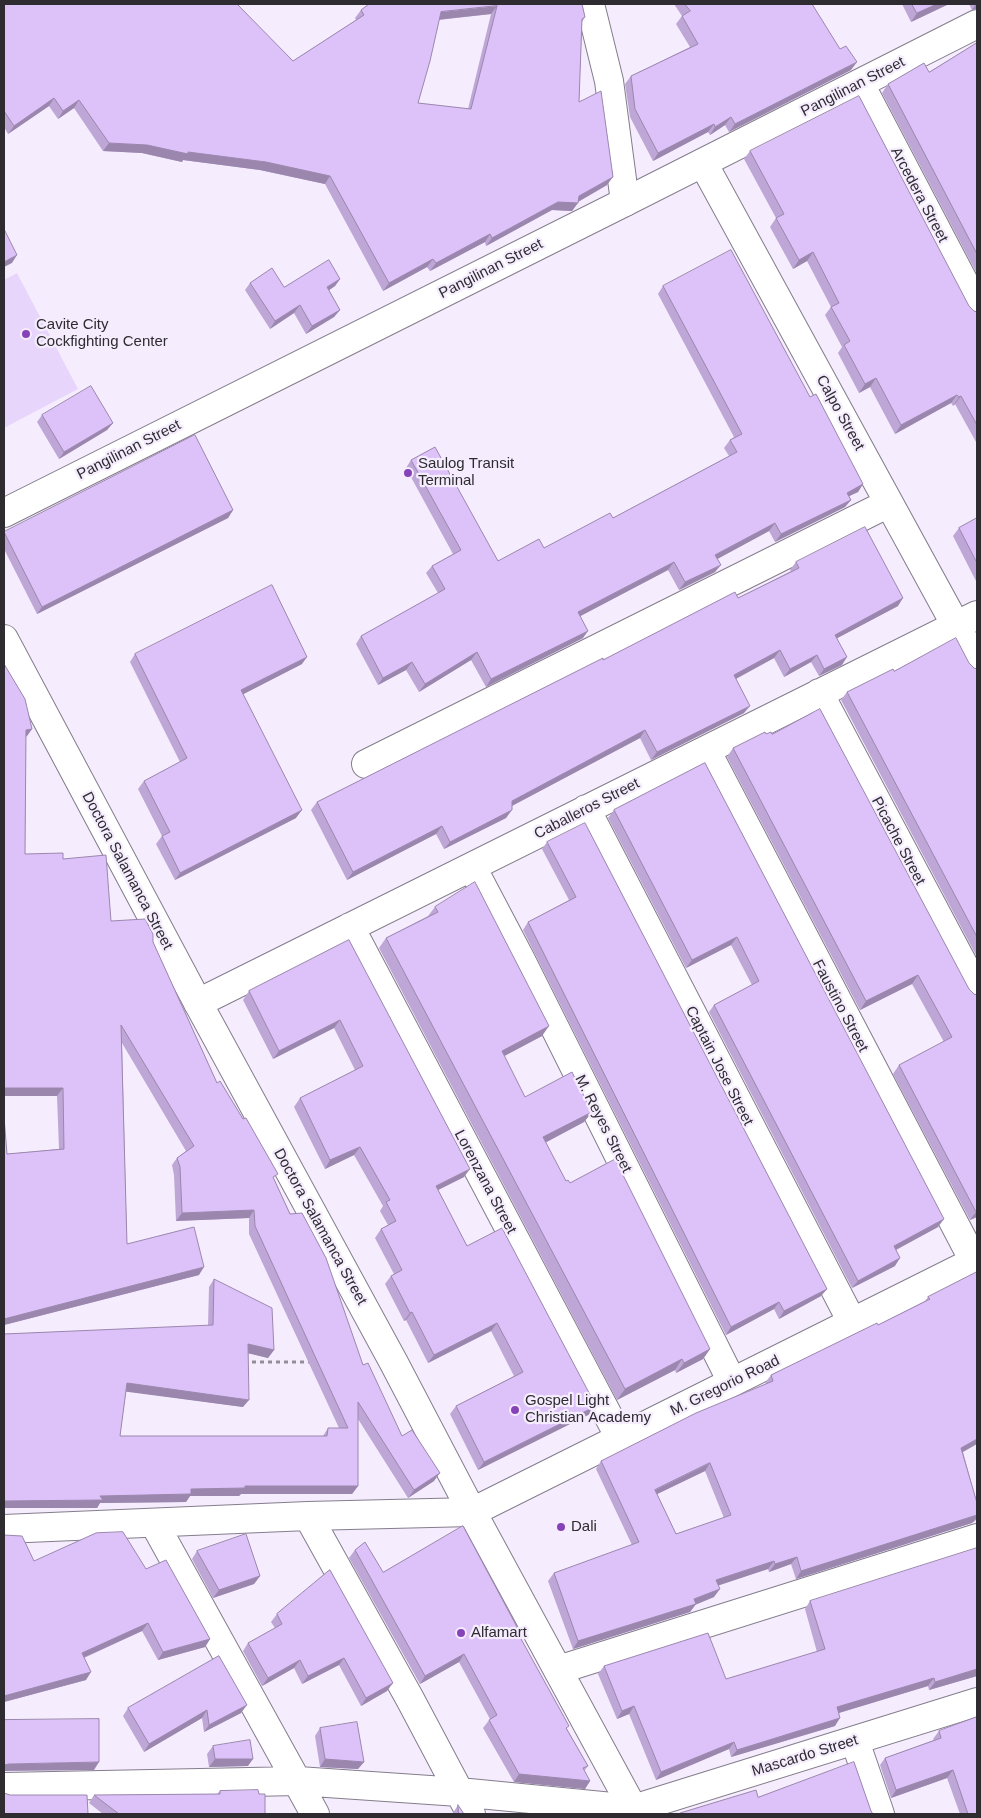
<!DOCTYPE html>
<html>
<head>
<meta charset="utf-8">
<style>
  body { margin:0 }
  #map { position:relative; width:981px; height:1818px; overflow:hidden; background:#f5edfd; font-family:Helvetica,sans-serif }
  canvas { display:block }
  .frame { position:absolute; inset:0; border:5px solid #2e2b31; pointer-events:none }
</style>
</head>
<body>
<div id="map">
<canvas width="981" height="1818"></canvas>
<div class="frame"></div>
</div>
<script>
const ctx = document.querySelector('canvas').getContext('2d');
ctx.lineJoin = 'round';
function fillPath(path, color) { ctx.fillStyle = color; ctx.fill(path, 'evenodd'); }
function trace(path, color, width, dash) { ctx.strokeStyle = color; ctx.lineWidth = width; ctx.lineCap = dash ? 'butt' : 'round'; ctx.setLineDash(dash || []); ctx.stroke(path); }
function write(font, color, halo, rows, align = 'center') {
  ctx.font = font + ' Helvetica,sans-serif'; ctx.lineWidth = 4.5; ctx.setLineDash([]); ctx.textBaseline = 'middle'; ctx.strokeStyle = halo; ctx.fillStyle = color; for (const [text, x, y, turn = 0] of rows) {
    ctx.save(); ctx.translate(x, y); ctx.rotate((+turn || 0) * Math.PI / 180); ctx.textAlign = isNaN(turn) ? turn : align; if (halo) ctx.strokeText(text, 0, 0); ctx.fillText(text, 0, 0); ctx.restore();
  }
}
fillPath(new Path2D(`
  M17,273L78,389L4,428V280Z`), '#e8d5fb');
const minor = new Path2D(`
  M590,4L609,81L625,202
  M860,84L977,307
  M703,163L977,664
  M819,693L977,990
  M706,750L974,1261
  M366,764L889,503
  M586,809L852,1322
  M472,867L521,960L732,1382
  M350,927L620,1438
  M198,1003L977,615
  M308,1516L410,1699L471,1814
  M154,1523L315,1814
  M4,1529L308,1516L472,1512
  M558,1670L977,1538
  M855,1741L880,1814
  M4,1787L298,1781L459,1792L633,1809L977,1702`);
const tertiary = new Path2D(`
  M4,513L625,202L977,24
  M472,1512L636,1814`);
const secondary = new Path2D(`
  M4,639L198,1003L394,1363L472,1512L977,1260`);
trace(minor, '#847d8c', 30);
trace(tertiary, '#847d8c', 30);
trace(secondary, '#847d8c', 30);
trace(new Path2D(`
  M244,1362H310`), '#948e99', 3, [4, 4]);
trace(minor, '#fff', 28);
trace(tertiary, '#fff', 28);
trace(secondary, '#fff', 28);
fillPath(new Path2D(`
  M4,4L293,61L356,20L355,18L361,10L582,4L585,17L582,22L579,102L607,185L578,202L572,211L552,210L486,246L485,242L430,271L427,267L383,291L325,184L260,170L183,160L182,162L142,153L103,151L74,108L58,119L49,106L8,134L4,127ZM491,14L468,109L418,103L439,20Z
  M674,4H812L851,70L729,132L725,125L710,135L708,132L653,161L630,117L625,84L631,76L690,47L676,24L682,16Z
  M902,4H949L911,22Z
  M969,4H977V9L972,10Z
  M977,43V274L882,93L888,84L929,72Z
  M750,151L969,306L974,311L977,312V441L976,442L955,404L953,406L951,403L895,434L870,387L859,393L838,353L842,347L825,315L831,307L807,261L793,269L770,227L776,218L744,159Z
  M340,279L335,286L329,290L340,310L334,317L306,334L294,313L270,329L245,290L250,283L284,287Z
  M663,286L810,397L863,484L858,492L849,496L851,500L845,507L775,542L769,531L717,559L715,572L679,590L668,570L580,616L583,638L486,687L471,660L419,692L406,670L378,685L356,644L361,636L438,593L426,573L432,566L453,554L406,468L411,460L498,561L544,548L613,518L729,456L724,448L730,440L734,437L658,294Z
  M42,415L113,423L107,430L59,459L37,422Z
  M233,510L228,518L37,614L4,549V532Z
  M977,518V583L953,536L959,528Z
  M796,562L898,606L837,638L842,665L819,676L811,662L784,677L774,658L736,679L744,713L651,760L640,738L512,806L506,818L444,849L436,834L347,880L311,810L317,802L603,660L738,598L791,571L790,570Z
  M135,654L302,664L243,694L296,818L175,880L156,844L162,836L138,789L144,781L180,762L130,662Z
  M969,663L974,668L977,669V957L841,700L847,692L894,671Z
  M4,664L32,729L26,737L25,854L63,859L111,921L153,942L217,1083L274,1180L363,1365L402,1436L434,1481L408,1498L358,1419V1486L352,1494H241L239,1496H190L186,1502L100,1503L97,1508H5L4,1334L208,1326L209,1287L214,1279L274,1350L268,1358L248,1353L243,1407L126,1391L120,1436H323L328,1428H339L249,1234V1218L176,1221L174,1175L172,1165L177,1158L186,1151L122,1043L127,1244L199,1275L4,1325L7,1154L59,1149L57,1096H4Z
  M766,734H772L969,989L974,994L977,995V1217L970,1220L893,1074L899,1065L944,1042L912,984L860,1010L727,757L733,748Z
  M705,763L938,1227L896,1250L895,1266L852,1288L709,1012L714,1005L752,985L731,945L686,968L608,818L614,810Z
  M547,842L827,1289L821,1296L779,1319L774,1309L726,1335L523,930L528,922L569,900L542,849Z
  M435,907L542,1036L504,1056L525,1097L592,1112L584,1122L545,1143L566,1181L570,1183L710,1349L703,1359L676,1373L675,1370L617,1400L379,948L386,938L428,916Z
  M349,940L464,1177L438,1190L467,1246L596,1406L590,1414L478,1470L450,1414L456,1406L514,1376L491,1331L428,1363L406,1320L404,1321L385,1284L391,1276L394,1274L375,1238L381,1229L388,1225L380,1211L383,1206L354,1155L325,1169L294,1107L300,1098L355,1070L334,1028L273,1059L243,1000L249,991Z
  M977,1272L963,1452L977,1503V1518L975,1521L972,1523L796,1579L791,1564L769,1572L768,1569L718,1585L714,1597L696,1604L690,1612L573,1649L548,1581L554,1573L632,1545L596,1469L601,1461L766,1384L765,1383L771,1375L878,1325L925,1301L928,1297ZM705,1471L724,1518L676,1534L657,1494Z
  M4,1535L34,1561L146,1569L210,1639L205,1647L158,1660L142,1631L84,1658L86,1680L4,1702Z
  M355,1550L383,1572L516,1629L567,1729L588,1766L584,1771L590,1781L585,1789L514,1782L483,1728L490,1719L459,1662L420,1684L349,1558Z
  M197,1551L260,1576L254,1584L213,1598L192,1559Z
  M330,1570L387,1691L361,1706L339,1665L302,1684L294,1668L262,1686L243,1651L248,1643L275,1628L271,1622L277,1614Z
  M810,1601L977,1676L929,1690L928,1686L839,1713L835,1726L731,1757L729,1749L656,1780L629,1714L617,1719L598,1674L604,1666L726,1679L817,1652L805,1609Z
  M219,1656L241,1713L204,1732L202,1718L144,1752L123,1716L128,1708Z
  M320,1728L364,1762L358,1769L320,1767L315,1736Z
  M939,1731L977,1814H960L947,1778L891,1798L880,1765L885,1758L934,1740L933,1739Z
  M213,1746L248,1766L209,1767L207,1754Z
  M220,1791L259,1794L265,1814H103L89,1803L94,1795L217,1794Z
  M458,1805L464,1814H453V1813Z`), '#bea6d6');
fillPath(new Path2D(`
  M937,4H949L911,22L917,13Z
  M976,4H977V9L972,10Z
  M497,6L491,14L435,20L441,12Z
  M857,62L851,70L729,132L735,124Z
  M54,98L49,106L8,134L14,126Z
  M79,100L74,108L58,119L63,111Z
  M731,117L725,125L710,135L715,127Z
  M714,124L708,132L653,161L658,153Z
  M109,143L147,145L188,152L266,162L330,176L325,184L260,170L183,160L182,162L142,153L103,151Z
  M613,177L607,185L576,203H578L572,211L552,210L486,246L492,238L558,202L579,196Z
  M490,234L485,242L430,271L436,263Z
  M813,252L807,261L793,269L799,260Z
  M17,255L12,263L4,267V262Z
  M433,259L427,267L383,291L389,283Z
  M340,279L335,286L322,295L327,287Z
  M300,305L294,313L270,329L275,321Z
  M340,310L334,317L306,334L312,326Z
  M876,378L870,387L859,393L865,384Z
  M957,395L951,403L895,434L901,425Z
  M961,396L955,404L953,406L959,397Z
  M113,423L107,430L59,459L64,452Z
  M863,484L858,492L841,500L847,493Z
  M851,500L845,507L775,542L781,534Z
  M233,510L228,518L37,614L42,607Z
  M775,523L769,531L710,563L715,555Z
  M674,562L668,570L573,620L578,612Z
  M721,565L715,572L679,590L685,582Z
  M903,598L898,606L830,642L835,635Z
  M588,631L583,638L486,687L491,679Z
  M780,650L774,658L728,683L734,675Z
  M477,652L471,660L419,692L425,684Z
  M817,655L811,662L784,677L790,669Z
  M307,657L302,664L236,698L241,690Z
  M847,657L842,665L819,676L824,669Z
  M412,662L406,670L378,685L383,678Z
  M750,706L744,713L651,760L657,752Z
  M32,729L27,736L20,738L26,730Z
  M645,730L640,738L506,809L512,801Z
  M302,810L296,818L175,880L180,873Z
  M512,810L506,818L444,849L450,842Z
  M442,826L436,834L347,880L353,872Z
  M737,937L731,945L686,968L692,960Z
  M918,975L912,984L860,1010L866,1001Z
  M340,1020L334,1028L273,1059L279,1051Z
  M549,1026L542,1036L495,1061L502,1051Z
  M4,1088H63L57,1096H4Z
  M592,1112L584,1122L535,1148L543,1137Z
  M360,1147L354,1155L325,1169L330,1160Z
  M470,1169L464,1177L430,1194L436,1186Z
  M254,1210L249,1218L176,1221L182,1213Z
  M977,1211V1217L970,1220L976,1212Z
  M944,1219L938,1227L888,1254L894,1246Z
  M900,1258L895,1266L852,1288L858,1281Z
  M204,1267L199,1275L4,1325V1319Z
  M827,1289L821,1296L779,1319L784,1311Z
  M779,1302L774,1309L726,1335L731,1327Z
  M412,1312L406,1320L404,1321L410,1313Z
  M497,1323L491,1331L428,1363L434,1355Z
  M248,1344L274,1350L268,1358L243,1352Z
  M710,1349L703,1359L676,1373L684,1363Z
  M682,1359L675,1370L617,1400L625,1389Z
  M127,1383L249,1400L243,1407L121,1391Z
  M596,1406L590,1414L478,1470L484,1462Z
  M977,1439V1444L956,1456L961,1448Z
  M710,1463L705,1471L649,1498L655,1490Z
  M440,1473L434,1481L408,1498L414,1490Z
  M245,1486H358L352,1494H241L239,1496H190L186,1502L100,1503L97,1508H5L4,1510V1501L100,1496L191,1489Z
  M977,1515V1518L972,1523L796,1579L801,1571Z
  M797,1557L791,1564L769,1572L775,1564Z
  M774,1561L768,1569L711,1588L716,1580Z
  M260,1576L254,1584L213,1598L219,1590Z
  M720,1589L714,1597L695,1605L696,1604L690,1612L573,1649L578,1641L694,1599Z
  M148,1623L142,1631L76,1661L82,1653Z
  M210,1639L205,1647L158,1660L163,1652Z
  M464,1654L459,1662L420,1684L425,1676Z
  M344,1658L339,1665L302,1684L308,1676Z
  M300,1660L294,1668L262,1686L268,1678Z
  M977,1669V1676L929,1690L935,1682Z
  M91,1672L86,1680L4,1702V1696Z
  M934,1678L928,1686L832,1715L837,1707Z
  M393,1683L387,1691L361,1706L366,1698Z
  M247,1705L241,1713L204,1732L209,1725Z
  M634,1706L629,1714L617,1719L622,1711Z
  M207,1710L202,1718L144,1752L149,1744Z
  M840,1718L835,1726L731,1757L737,1750Z
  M734,1742L729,1749L656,1780L661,1772Z
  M215,1759H253L248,1766L209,1767Z
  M325,1759L364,1762L358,1769L320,1767Z
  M99,1762L94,1770L4,1771V1765L9,1764Z
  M953,1770L947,1778L891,1798L896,1790Z
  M519,1774L590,1781L585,1789L514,1782Z`), '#9b87ae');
const building = new Path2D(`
  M4,4H237L293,61L364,15L361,10L369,4H582L585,17L582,19L579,102L601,91L613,177L579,196L578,203L558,202L492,238L490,234L436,263L433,259L389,283L330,176L266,162L188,152V154L147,145L109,143L79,100L63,111L54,98L14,126L4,111ZM497,6L471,109L418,103L430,61L441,12Z
  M685,4H812L840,49L846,46L857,62L735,124L731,117L715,127L714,124L658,153L635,109L631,76L698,44L682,16L690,11Z
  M912,4H937L917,13Z
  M977,43V254L888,84L924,63L929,72Z
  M859,96L969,306L974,311L977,312V425L961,396L959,397L957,395L901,425L876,378L865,384L844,345L850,341L831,307L839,303L813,252L799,260L776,218L784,214L750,151Z
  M4,229L17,255L4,262Z
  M731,250L810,397L816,394L863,484L847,493L851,500L781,534L775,523L715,555L721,565L685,582L674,562L578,612L588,631L491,679L477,652L425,684L412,662L383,678L361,636L445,589L432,566L461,550L411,460L435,447L498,561L539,539L544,548L610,513L613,518L737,452L730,440L742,434L663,286Z
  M329,260L340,279L327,287L340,310L312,326L300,305L275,321L250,283L272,268L284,287Z
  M91,386L113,423L64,452L42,415Z
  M195,435L233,510L42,607L4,532Z
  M977,518V563L959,528Z
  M865,527L903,598L835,635L847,657L824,669L817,655L790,669L780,650L734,675L750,706L657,752L645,730L512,801V810L450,842L442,826L353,872L317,802L603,658V660L735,592L738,598L799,568L796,562Z
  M272,585L307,657L241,690L302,810L180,873L162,836L170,832L144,781L187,758L135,654Z
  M956,638L969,663L974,668L977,669V937L847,692L893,669L894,671Z
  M4,664L25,699L32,729L26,730L25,854L63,853V859L106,855L111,921L145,919L153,934V942L217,1083L220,1081L243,1119L246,1118L278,1174L273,1177L290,1214L302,1213L326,1258L363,1365L368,1363L402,1436L412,1430L440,1473L414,1490L358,1402V1486H245V1488L191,1489V1494L100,1496L103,1500L4,1501V1334L213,1325L214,1279L272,1308L274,1350L248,1344L249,1400L127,1383L120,1436H327L328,1428H348L255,1226L254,1210L182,1213L180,1167L177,1158L194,1146L121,1025L127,1244L194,1227L204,1267L4,1319V1117L7,1154L64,1149L63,1088H4L5,1090H4Z
  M820,709L969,989L974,994L977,995V1211L976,1212L899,1065L952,1037L918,975L866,1001L733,748L765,732L766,734L771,732L772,734Z
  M705,763L944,1219L894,1246L900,1258L858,1281L714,1005L759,981L737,937L692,960L614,810Z
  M585,823L827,1289L784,1311L779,1302L731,1327L528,922L576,897L547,842Z
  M475,882L549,1026L502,1051L525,1097L572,1072L592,1112L543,1137L566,1181L568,1180L570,1183L615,1159L710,1349L684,1363L682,1359L625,1389L386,938L438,912L435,907Z
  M349,940L470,1169L436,1186L467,1246L502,1228L596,1406L484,1462L456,1406L523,1372L497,1323L434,1355L412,1312L410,1313L391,1276L402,1270L381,1229L396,1221L386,1202L390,1200L360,1147L330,1160L300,1098L363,1066L340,1020L279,1051L249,991Z
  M977,1272V1439L961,1448L977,1503V1515L801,1571L797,1557L775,1564L774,1561L716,1580L720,1589L694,1599L696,1604L578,1641L554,1573L639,1542L601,1461L696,1413L773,1381L771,1375L877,1323L878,1325L930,1299L928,1297ZM710,1463L731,1515L676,1534L655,1490Z
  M463,1526L517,1627L515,1628L569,1726L566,1728L588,1766L583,1768L590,1781L519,1774L489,1720L497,1715L464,1654L425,1676L355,1550L365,1542L383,1572Z
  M123,1532L146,1569L166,1560L210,1639L163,1652L148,1623L82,1653L91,1672L4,1696V1535L22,1536L34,1561L96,1533Z
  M246,1534L260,1576L219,1590L197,1551Z
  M977,1548V1669L935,1682L934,1678L837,1707L840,1718L737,1750L734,1742L661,1772L634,1706L622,1711L604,1666L708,1633L726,1679L825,1649L810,1601Z
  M330,1570L393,1683L366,1698L344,1658L308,1676L300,1660L268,1678L248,1643L282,1624L277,1614Z
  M219,1656L247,1705L209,1725L207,1710L149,1744L128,1708Z
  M977,1717V1814H968L953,1770L896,1790L885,1758L941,1738L939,1731Z
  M99,1719V1762L9,1764L4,1765V1720Z
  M357,1722L364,1762L325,1759L320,1728Z
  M250,1740L253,1759H215L213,1746Z
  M854,1762L871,1811L873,1814H681L680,1813L756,1790L758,1797Z
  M258,1790L259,1794H265V1814H119L94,1795L220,1794V1791Z
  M4,1793L10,1795H87L88,1814H4Z
  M458,1805L464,1814H459Z`);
fillPath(building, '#ddc1f9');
trace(building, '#9b87ae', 1);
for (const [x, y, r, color] of [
  [26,334,5,"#8543b7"],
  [408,473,5,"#8543b7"],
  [515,1410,5,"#8543b7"],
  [561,1527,5,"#8543b7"],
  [461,1633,5,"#8543b7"]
]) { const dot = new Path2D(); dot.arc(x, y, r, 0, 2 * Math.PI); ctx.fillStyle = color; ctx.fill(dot); trace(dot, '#f5edfd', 2); }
write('15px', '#2e2b31', '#f5edfd', [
  ["Pangilinan Street",853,87,-27],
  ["Arcedera Street",919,195,62],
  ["Pangilinan Street",491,269,-27],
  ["Calpo Street",840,413,61],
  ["Pangilinan Street",129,450,-27],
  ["Caballeros Street",587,809,-27],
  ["Picache Street",898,841,62],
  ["Doctora Salamanca Street",127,871,62],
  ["Faustino Street",840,1006,62],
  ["Captain Jose Street",719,1066,63],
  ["M. Reyes Street",603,1124,63],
  ["Lorenzana Street",485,1182,62],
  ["Doctora Salamanca Street",320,1227,61],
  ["M. Gregorio Road",725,1386,-26],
  ["Mascardo Street",805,1756,-17]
]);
write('15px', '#2e2b31', '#f5edfd', [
  ["Cavite City",36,325],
  ["Cockfighting Center",36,342],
  ["Saulog Transit",418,464],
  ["Terminal",418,481],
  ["Gospel Light",525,1401],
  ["Christian Academy",525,1418],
  ["Dali",571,1527],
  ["Alfamart",471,1633]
], 'left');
</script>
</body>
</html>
